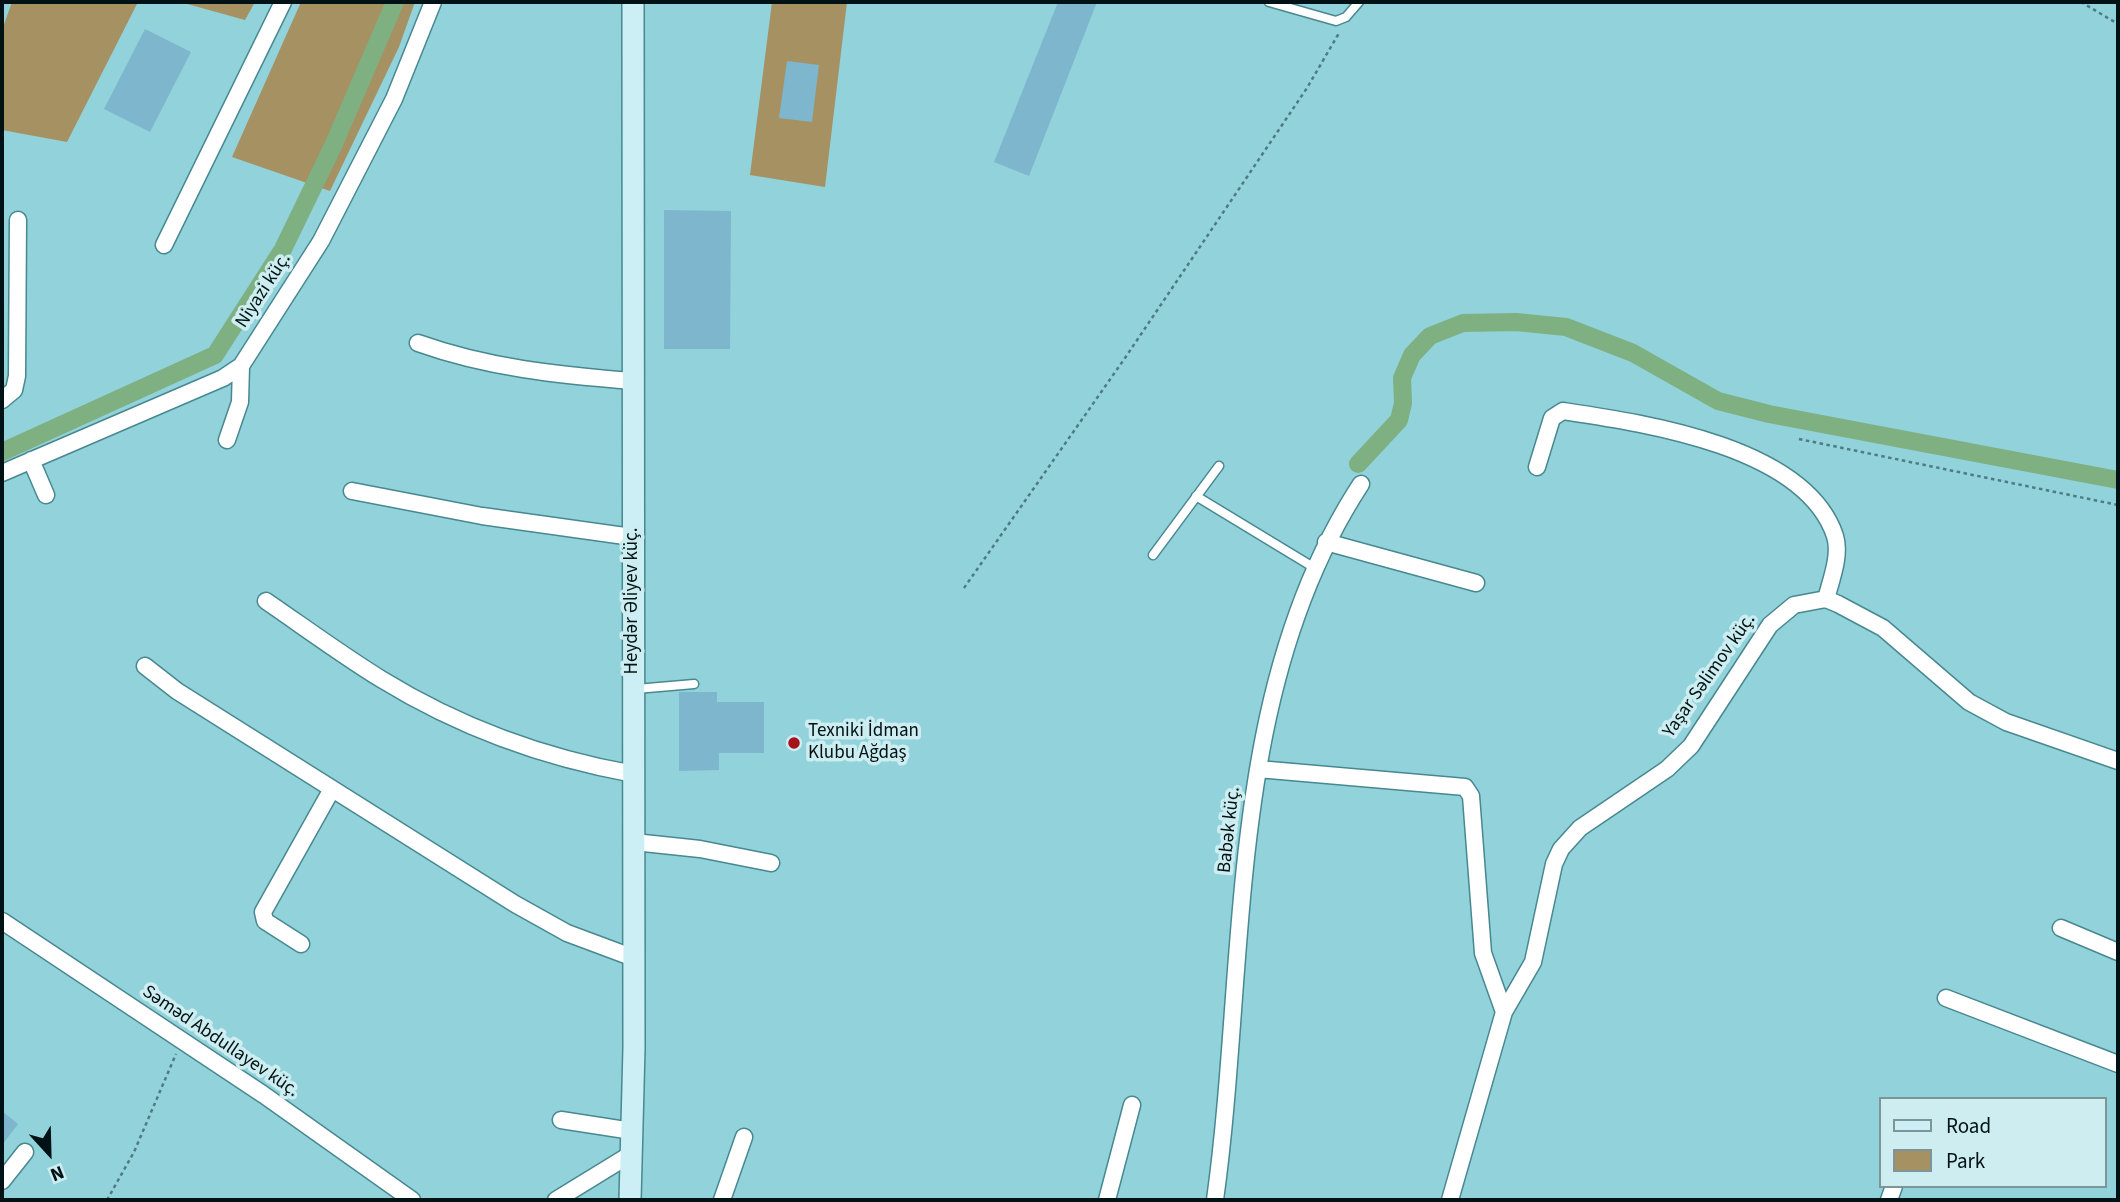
<!DOCTYPE html>
<html>
<head>
<meta charset="utf-8">
<style>
  body { margin:0 }
  #map { position:relative; width:2120px; height:1202px; overflow:hidden; background:#91d2db; font-family:"Source Sans 3",sans-serif }
  canvas { display:block }
  .frame { position:absolute; inset:0; border:4px solid #001215; pointer-events:none }
  .legend { position:absolute; left:1879px; top:1097px; width:228px; height:91px; box-sizing:border-box; background:#cdedf1; border:2px solid #7b9599; margin:0; padding:9px 12px; list-style:none; font-size:21px; color:#001215 }
  .legend li { display:flex; align-items:center; gap:14px; height:35px }
  .legend b { width:35px; border:2px solid #7b9599 }
  .north { position:absolute; left:14px; top:1118px; width:70px; height:70px; -webkit-text-stroke:5px #cdedf1; paint-order:stroke; rotate:158deg; font-size:19px; font-weight:700; line-height:28px; text-align:center; color:#001215 }
  .north::after { content:''; display:block; margin:auto; width:24px; height:32px; background:#001215; clip-path:polygon(50% 0,100% 100%,50% 72%,0 100%) }
</style>
</head>
<body>
<div id="map">
<canvas width="2120" height="1202"></canvas>
<div class="frame"></div>
<ul class="legend">
<li><b style="height:9px;background:#cbeff4"></b>Road</li>
<li><b style="height:19px;background:#a69163"></b>Park</li>
</ul>
<div class="north">N</div>
</div>
<script>
const ctx = document.querySelector('canvas').getContext('2d');
ctx.lineJoin = 'round';
function fillPath(path, color) { ctx.fillStyle = color; ctx.fill(path, 'evenodd'); }
function trace(path, color, width, dash) { ctx.strokeStyle = color; ctx.lineWidth = width; ctx.lineCap = dash ? 'butt' : 'round'; ctx.setLineDash(dash || []); ctx.stroke(path); }
function write(font, color, halo, rows, align = 'center') {
  ctx.font = font + ' "Source Sans 3",sans-serif'; ctx.lineWidth = 7; ctx.setLineDash([]); ctx.textBaseline = 'middle'; ctx.strokeStyle = halo; ctx.fillStyle = color; for (const [text, x, y, turn = 0] of rows) {
    ctx.save(); ctx.translate(x, y); ctx.rotate((+turn || 0) * Math.PI / 180); ctx.textAlign = isNaN(turn) ? turn : align; if (halo) ctx.strokeText(text, 0, 0); ctx.fillText(text, 0, 0); ctx.restore();
  }
}
fillPath(new Path2D(`
  M12,2H138L67,142L2,130V30Z
  M180,2H255L245,20Z
  M301,2H415L399,47L330,191L232,157Z
  M772,2H847L825,187L750,175Z`), '#a69163');
trace(new Path2D(`
  M2,452L215,355L283,249L333,146L395,2
  M1358,464L1399,420L1403,403L1402,378L1412,355L1430,336L1463,323L1516,322L1566,327L1633,353L1718,401L1769,414L2118,480`), '#7eb081', 18);
fillPath(new Path2D(`
  M1058,2H1097L1029,176L994,162Z
  M145,29L191,52L150,132L104,109Z
  M787,61L819,65L812,122L779,118Z
  M664,210L731,211L730,349H664Z
  M679,692H717V702H764V753H719V770L679,771Z
  M2,1111L18,1124L2,1145Z`), '#7eb6cd');
const service = new Path2D(`
  M1269,2L1336,21L1346,17L1359,2
  M1196,496L1313,567
  M1153,555L1219,466
  M636,689L694,684`);
const minor = new Path2D(`
  M164,245L283,2
  M418,343C488,368 558,375 632,381
  M2,400L14,390L17,376L18,220
  M227,440L240,402L241,366
  M31,460L46,495
  M1537,467L1552,418L1563,411C1643,423 1805,446 1835,536C1841,555 1831,580 1826,599
  M2,473L223,378L241,366L321,241L394,99L433,2
  M352,491L482,516L632,537
  M1326,542L1476,583
  M266,601C304,627 342,655 381,679C459,727 544,758 634,774
  M145,666L177,691L515,904L567,933L634,958
  M1258,769L1465,787L1471,796L1483,953L1504,1012
  M634,842L700,849L771,863
  M2,921L264,1095L412,1200
  M2061,928L2118,952
  M301,944L265,921L263,912L332,789
  M1946,998L2118,1064
  M561,1120L632,1131
  M2,1181L25,1152
  M556,1200L631,1154
  M722,1200L744,1137
  M1107,1200L1132,1105
  M1215,1200C1248,963 1224,693 1361,484
  M1450,1200L1504,1012L1533,962L1554,864L1561,849L1580,828L1667,769L1691,746L1770,625L1794,605L1826,599L1838,604L1883,628L1969,702L2006,722L2118,761
  M1889,1200L1894,1186`);
const secondary = new Path2D(`
  M630,1200L634,1048L633,2`);
trace(service, '#488890', 11);
trace(minor, '#488890', 19);
trace(secondary, '#488890', 24);
trace(new Path2D(`
  M2081,2L2118,24
  M1799,439L2118,505
  M964,588L1125,358L1307,88L1339,33
  M107,1200L134,1152L176,1054`), '#4f7b81', 2.5, [3.5, 3.5]);
trace(service, '#fff', 8);
trace(minor, '#fff', 16);
trace(secondary, '#cbeff4', 21);
for (const [x, y, r, color] of [
  [794,743,7,"#a7111a"]
]) { const dot = new Path2D(); dot.arc(x, y, r, 0, 2 * Math.PI); ctx.fillStyle = color; ctx.fill(dot); trace(dot, '#cdedf1', 2.5); }
write('19px', '#001215', '#cdedf1', [
  ["Niyazi küç.",264,291,-57],
  ["Heydər Əliyev küç.",633,601,-90],
  ["Yaşar Səlimov küç.",1710,676,-55],
  ["Babək küç.",1230,830,-84],
  ["Səməd Abdullayev küç.",220,1042,34]
]);
write('19px', '#001215', '#cdedf1', [
  ["Texniki İdman",808,732],
  ["Klubu Ağdaş",808,754]
], 'left');
</script>
</body>
</html>
